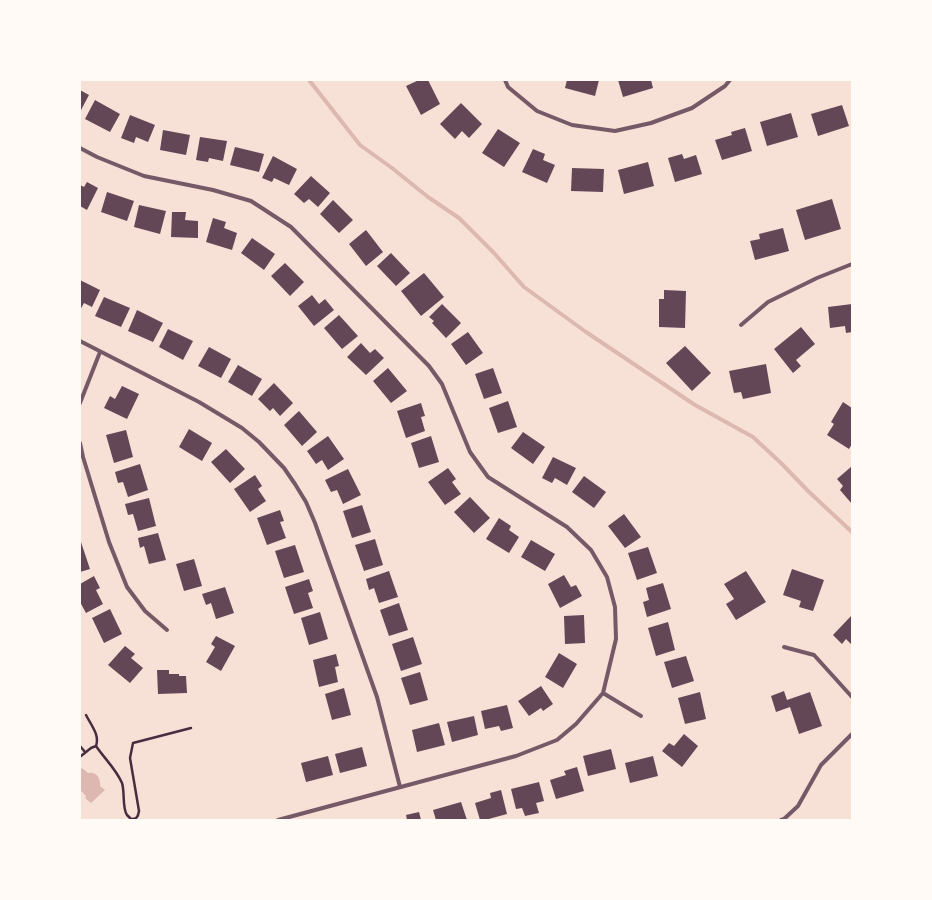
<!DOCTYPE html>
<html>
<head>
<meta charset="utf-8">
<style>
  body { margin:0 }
  #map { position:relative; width:932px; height:900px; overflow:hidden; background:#f7e1d7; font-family:Lora,serif }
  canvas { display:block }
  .frame { position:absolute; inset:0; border:81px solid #fffaf5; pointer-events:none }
</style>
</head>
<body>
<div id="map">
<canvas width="932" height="900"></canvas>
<div class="frame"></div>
</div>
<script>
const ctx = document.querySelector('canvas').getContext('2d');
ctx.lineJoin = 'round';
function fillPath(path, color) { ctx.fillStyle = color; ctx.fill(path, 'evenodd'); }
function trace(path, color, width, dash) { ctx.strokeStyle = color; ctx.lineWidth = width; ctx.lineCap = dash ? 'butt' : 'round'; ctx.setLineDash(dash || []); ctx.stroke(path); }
fillPath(new Path2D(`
  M82,768L88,773C96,771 101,778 100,786L105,790L91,803L85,798L86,796L80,790V770Z`), '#dcb8b0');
trace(new Path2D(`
  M309,80L360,145L392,168L428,197L459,218L494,253L524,287L586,332L695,405L753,437L782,464L808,491L852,532`), '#dcb8b0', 4);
fillPath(new Path2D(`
  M419,80H428L440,104L421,115L406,86Z
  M567,80H599L595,96L565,88Z
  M618,80H651L653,88L623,97Z
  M80,90L89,95L80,112Z
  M95,100L120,114L110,132L85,119Z
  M461,103L482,124L469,138L462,131L455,139L440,124Z
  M842,105L849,126L818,136L811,114Z
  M791,113L798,137L767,146L760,122Z
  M130,115L155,125L148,142L136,137L134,143L121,138Z
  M745,128L752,151L722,160L715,140L732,135L731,132Z
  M498,129L520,143L504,167L482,153Z
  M163,130L190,135L186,155L160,150Z
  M200,137L227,141L223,161L209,158L208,162L196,160Z
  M235,147L264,154L259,172L230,165Z
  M533,149L545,154L543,160L555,165L547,183L522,172Z
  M682,154L684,159L696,155L702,174L675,182L668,158Z
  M273,156L297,169L289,185L274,178L272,182L262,178Z
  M648,162L654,186L624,194L618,170Z
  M572,168L604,169L603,192L571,191Z
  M311,176L330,193L318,207L309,199L304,203L294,194Z
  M87,182L98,188L87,210L80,206V185L84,187Z
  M107,192L134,201L127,221L101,212Z
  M832,199L841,229L805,240L796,210Z
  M333,200L353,220L339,233L320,214Z
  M139,205L166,211L160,234L134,227Z
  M172,212H186L185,220L198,221V238L171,237Z
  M213,218L226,222L224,228L237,233L232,250L206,242Z
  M783,228L789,251L755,260L750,241L760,239L759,234Z
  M366,230L383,252L366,266L349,244Z
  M252,238L275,254L264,270L241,253Z
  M391,253L410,273L396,286L377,266Z
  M285,263L304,282L290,296L271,276Z
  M424,273L444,297L421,316L401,291Z
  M80,280L100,290L92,307L84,303L80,310Z
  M664,290L686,291L685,328L659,327V299H664Z
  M312,295L319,304L325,299L334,310L314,326L298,306Z
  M104,297L130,308L121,327L95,316Z
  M442,304L461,323L446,338L432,323L434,321L429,317Z
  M852,304V332L846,333L845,326L830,328L828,307Z
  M137,310L163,323L153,342L128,331Z
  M339,315L358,336L342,349L324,328Z
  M801,327L815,344L796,360L801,366L793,373L774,349Z
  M168,329L193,341L183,360L159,347Z
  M468,332L483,353L466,365L451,344Z
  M361,343L370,353L375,349L384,358L366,375L347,357Z
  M685,346L711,373L692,391L666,363Z
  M209,347L231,359L221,378L198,366Z
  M766,364L771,393L743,399L741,392L734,393L729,371Z
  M238,365L262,379L252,396L228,382Z
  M388,368L407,391L391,403L373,381Z
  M493,368L502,393L484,399L475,374Z
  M274,383L293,403L280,416L273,408L270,411L258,399Z
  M122,386L139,394L127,419L104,408L110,396L115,399Z
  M508,401L517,427L498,433L489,408Z
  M843,402L852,408V444L849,449L827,435L834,424L831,422Z
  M421,403L425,416L421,417L425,431L406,438L397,411Z
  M299,411L317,432L302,446L284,425Z
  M189,429L212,443L202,461L179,447Z
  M126,430L133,457L114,463L106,435Z
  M523,432L545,447L533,464L511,448Z
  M328,436L344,459L328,470L322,460L316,464L307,451Z
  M431,436L439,462L419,468L411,443Z
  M226,449L245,469L230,483L211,462Z
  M553,457L576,468L567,485L555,478L552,483L542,478Z
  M140,464L148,490L128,497L123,482L118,483L115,472Z
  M852,466V504L840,490L843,486L837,479Z
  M448,468L456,479L452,482L461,494L445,505L428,482Z
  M348,469L361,495L343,504L337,490L331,492L325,480Z
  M255,475L262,486L258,489L266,501L250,512L234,489Z
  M584,476L606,492L594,508L572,492Z
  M470,497L490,518L474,533L454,512Z
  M149,498L156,526L138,531L133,514L128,515L125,504Z
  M362,505L371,532L352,538L343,511Z
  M280,510L284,521L280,522L286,538L267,545L257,518Z
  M624,514L641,537L625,548L608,526Z
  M499,518L511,526L509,530L519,537L509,553L486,539Z
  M158,533L166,560L149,564L144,546L140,548L138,538Z
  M375,539L383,565L364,571L355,545Z
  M531,540L555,554L545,571L521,557Z
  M81,542L90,569L80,572V543Z
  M295,545L304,572L284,578L275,551Z
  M648,547L657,573L637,580L628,553Z
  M194,559L202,586L184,591L176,564Z
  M792,569L824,580L813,611L799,607L801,601L783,595Z
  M389,571L398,597L379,603L374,588L369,590L366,579Z
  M746,571L766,602L736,620L726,604L734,599L724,584Z
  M564,575L571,587L576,585L582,596L560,608L548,584Z
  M94,576L100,588L96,590L103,604L86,613L80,602V584Z
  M309,579L313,591L308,593L313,608L294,614L285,587Z
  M663,583L671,609L647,617L643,602L649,600L646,588Z
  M225,587L234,613L216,619L211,603L206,605L202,594Z
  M399,603L408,630L389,636L380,610Z
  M110,609L122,634L104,643L92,618Z
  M320,612L328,639L309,645L301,618Z
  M584,615L585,643L565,644L564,616Z
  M851,616L852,617V645L846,639L842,644L833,635Z
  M668,622L675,650L656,656L648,628Z
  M216,636L235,646L221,671L206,662L215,647L211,644Z
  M413,637L422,664L401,671L392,644Z
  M125,646L135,654L131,658L143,668L130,683L108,665Z
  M559,653L577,664L563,688L545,677Z
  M336,654L339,666L335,667L338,682L319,687L313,660Z
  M686,656L694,681L672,688L664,662Z
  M157,670H169V674H179V676H186L187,693L158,694Z
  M420,672L428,700L410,705L401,678Z
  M541,686L553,704L543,711L541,708L529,716L518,701Z
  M344,688L351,715L332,720L325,694Z
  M784,691L787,700L810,692L822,726L799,734L790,707L776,712L771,696Z
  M700,692L706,719L685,724L678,698Z
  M507,705L513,728L501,731L499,726L485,729L481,711Z
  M474,716L478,735L452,742L447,722Z
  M439,723L445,745L417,752L412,730Z
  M684,734L698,746L682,767L662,751L669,743L674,746Z
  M362,747L367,766L340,773L335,754Z
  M611,749L616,769L588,776L583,756Z
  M328,756L333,775L306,782L301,763Z
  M653,756L658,776L630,783L625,763Z
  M577,767L584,791L556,799L550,780L566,775L564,771Z
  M539,782L544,801L536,803L539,813L525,816L522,808L516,809L511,789Z
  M501,790L507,814L485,820H480L475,803L491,798L490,793Z
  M461,802L467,820H436L433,810Z
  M419,812L421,820H407L406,815Z`), '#644757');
trace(new Path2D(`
  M80,746L85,752
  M96,746C104,758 116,769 122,783C125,792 122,808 127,815C128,816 130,818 131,819C137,819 138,817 139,811L130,758L133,743L191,728
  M81,756L91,748L96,746C100,735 91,725 86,715`), '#4a2c40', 2.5);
trace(new Path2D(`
  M505,80L508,87L537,111L572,125L615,131L651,123L692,108L725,86L730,80
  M80,148L97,157L144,176L213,190L251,201L291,227L429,366L442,384L470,452L488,477L567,527L591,550L607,577L615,607L616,639L603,693L576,724L557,740L516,756L278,820
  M741,325L768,302L817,278L852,264
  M80,341L199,402L242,428L259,442L284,468L295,484L306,502L315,523L377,697L400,787
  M80,403L100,352
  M80,443L83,457L109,542L127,587L145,611L167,630
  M784,647L814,655L852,697
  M603,693L641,716
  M781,820L784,819L798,806L821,765L852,734`), '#755966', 4);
</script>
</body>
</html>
